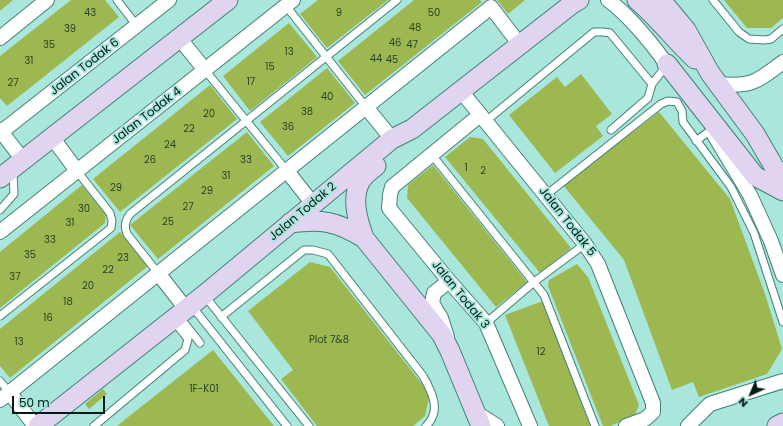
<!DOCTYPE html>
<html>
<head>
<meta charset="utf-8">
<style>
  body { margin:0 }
  #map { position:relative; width:783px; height:426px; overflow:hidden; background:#a9e6db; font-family:Poppins,sans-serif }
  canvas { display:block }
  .north { position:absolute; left:731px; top:374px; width:40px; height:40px; -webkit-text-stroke:3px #a9e6db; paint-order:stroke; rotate:224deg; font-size:11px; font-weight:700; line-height:16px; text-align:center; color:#021a16 }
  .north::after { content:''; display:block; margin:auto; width:14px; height:18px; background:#021a16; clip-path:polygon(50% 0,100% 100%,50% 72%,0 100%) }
  .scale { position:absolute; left:12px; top:396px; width:93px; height:18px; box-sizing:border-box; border:2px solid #021a16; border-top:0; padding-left:5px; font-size:12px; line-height:14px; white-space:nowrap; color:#021a16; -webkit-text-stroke:3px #a9e6db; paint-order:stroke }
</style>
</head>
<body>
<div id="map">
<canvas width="783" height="426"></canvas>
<div class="north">N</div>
<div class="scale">50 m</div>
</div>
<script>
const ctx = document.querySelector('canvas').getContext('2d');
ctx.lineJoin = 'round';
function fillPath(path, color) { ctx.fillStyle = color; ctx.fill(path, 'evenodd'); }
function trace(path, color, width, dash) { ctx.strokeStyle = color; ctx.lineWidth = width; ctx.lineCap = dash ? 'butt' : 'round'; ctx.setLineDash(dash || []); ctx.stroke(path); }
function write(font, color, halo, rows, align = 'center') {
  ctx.font = font + ' Poppins,sans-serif'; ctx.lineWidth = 4; ctx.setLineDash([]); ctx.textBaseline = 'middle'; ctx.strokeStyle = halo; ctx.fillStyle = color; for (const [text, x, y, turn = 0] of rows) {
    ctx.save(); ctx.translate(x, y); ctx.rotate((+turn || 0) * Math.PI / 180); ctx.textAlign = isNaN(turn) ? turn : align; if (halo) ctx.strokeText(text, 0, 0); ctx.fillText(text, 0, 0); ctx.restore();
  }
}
fillPath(new Path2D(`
  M0,0H13L0,11Z
  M71,0H105L119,17L7,106L0,98V56Z
  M318,0H388L327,48L300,14Z
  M414,0H480L482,2L365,95L338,61Z
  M497,0H525L508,14Z
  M724,0H783V18L771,28H747Z
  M289,23L317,57L250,111L223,76Z
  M327,68L355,103L288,156L260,122Z
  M581,74L612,114L596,126L603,136L555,173L509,115L557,77L565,87Z
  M210,85L237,119L120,212L93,179Z
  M659,112L730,199L765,294L782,349L767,374L699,397L693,382L672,390L624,260L563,185Z
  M247,132L274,166L158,259L130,225Z
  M470,137L483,139L571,248L540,273L445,157Z
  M433,165L527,282L496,307L407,198L408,185Z
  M82,185L106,215L105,223L0,308V252Z
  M120,232L148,266L10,378L0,366V329Z
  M310,262L330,267L430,394L425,416L413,426H317L281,379L293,370L248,311Z
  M577,264L588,277L594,292L639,405L634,417L610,426H603L548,286L549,280Z
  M543,301L593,426H549L505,315Z
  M213,350L274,426H117L132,414Z
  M103,389L107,394L89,409L85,404Z`), '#9db851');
const lane = new Path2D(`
  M117,0L137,26
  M713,0L739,32L749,39L764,40L771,39L783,29
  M286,6L366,107
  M205,70L287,171
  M486,121L594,32H603L610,33L652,84L667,65
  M611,130L648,98L652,84
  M696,141L711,130
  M432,155L544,295L595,426
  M546,195L661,104L668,101L677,102L682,111L683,122L731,187L754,233L783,322
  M0,210L14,194L13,171
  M158,273L127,234C124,226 125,221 130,214L397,0
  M204,295L309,426
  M191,305L287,426
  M178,315L200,343
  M0,316L111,228L112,221L110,213L77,171
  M221,317L304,250H313L328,254L423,376C432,392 442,411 426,426
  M486,323L534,282L585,244
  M0,381L9,392
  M94,426L185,350L188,339L173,320`);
const street = new Path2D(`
  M608,0C628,14 659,51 672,73
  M0,38L47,0
  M180,39L205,70
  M718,84C753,87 756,82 783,62
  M461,91L585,244L598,264L653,403V412L645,419L626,426
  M366,107L392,139
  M480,115L392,187L390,195L389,208L449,281L486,323L530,426
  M0,130L23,160
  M0,133L169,0
  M714,135L750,195L771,241L783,275
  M52,137L77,171
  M287,171L313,204
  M0,232L293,0
  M158,273L186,309
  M447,337L441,318L432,303L434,293L449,281
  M9,392L35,426
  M0,400L491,7L520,45
  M475,412L497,426
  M688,426L710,404L783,381`);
const secondary = new Path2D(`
  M637,0C658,18 675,40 695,59
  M661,0L686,30L710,73L755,134L783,182
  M667,64L755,176L783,191
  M0,178L228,0
  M290,223C322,219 336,221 364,238L442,335L450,351L481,426
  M364,238C358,221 351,199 360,182C363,176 371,170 376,166
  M38,426L204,295L392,139L412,129L572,4L579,0
  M777,426L783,423`);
trace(lane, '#458076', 9);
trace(street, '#458076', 16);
trace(secondary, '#458076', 21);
trace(lane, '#fff', 7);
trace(street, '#fff', 14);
trace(secondary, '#e0d4f1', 19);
write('10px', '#294225', null, [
  ["43",90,13],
  ["9",339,13],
  ["50",434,13],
  ["48",415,28],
  ["39",70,29],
  ["46",395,43],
  ["35",49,45],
  ["47",412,45],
  ["13",289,52],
  ["44",376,59],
  ["45",392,60],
  ["31",29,61],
  ["15",270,67],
  ["17",251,82],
  ["27",13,83],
  ["40",327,97],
  ["38",307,112],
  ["20",209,114],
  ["36",288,127],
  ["22",189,129],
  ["24",170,145],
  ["26",150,160],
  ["33",246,160],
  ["1",466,168],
  ["2",483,171],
  ["31",226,176],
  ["29",116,188],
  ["29",207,191],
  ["27",188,207],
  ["30",84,209],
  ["25",168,222],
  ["31",70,223],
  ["33",50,240],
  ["35",30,255],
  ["23",123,258],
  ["22",108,270],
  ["37",15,277],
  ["20",88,286],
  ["18",68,302],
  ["16",48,318],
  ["Plot 7&8",329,340],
  ["13",19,342],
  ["12",541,352],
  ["1F-K01",204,389]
]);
write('12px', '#021a16', '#a9e6db', [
  ["Jalan Todak 6",85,67,-38],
  ["Jalan Todak 4",147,116,-38],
  ["Jalan Todak 2",303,212,-40],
  ["Jalan Todak 5",567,222,52],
  ["Jalan Todak 3",460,295,51]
]);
</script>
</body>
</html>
